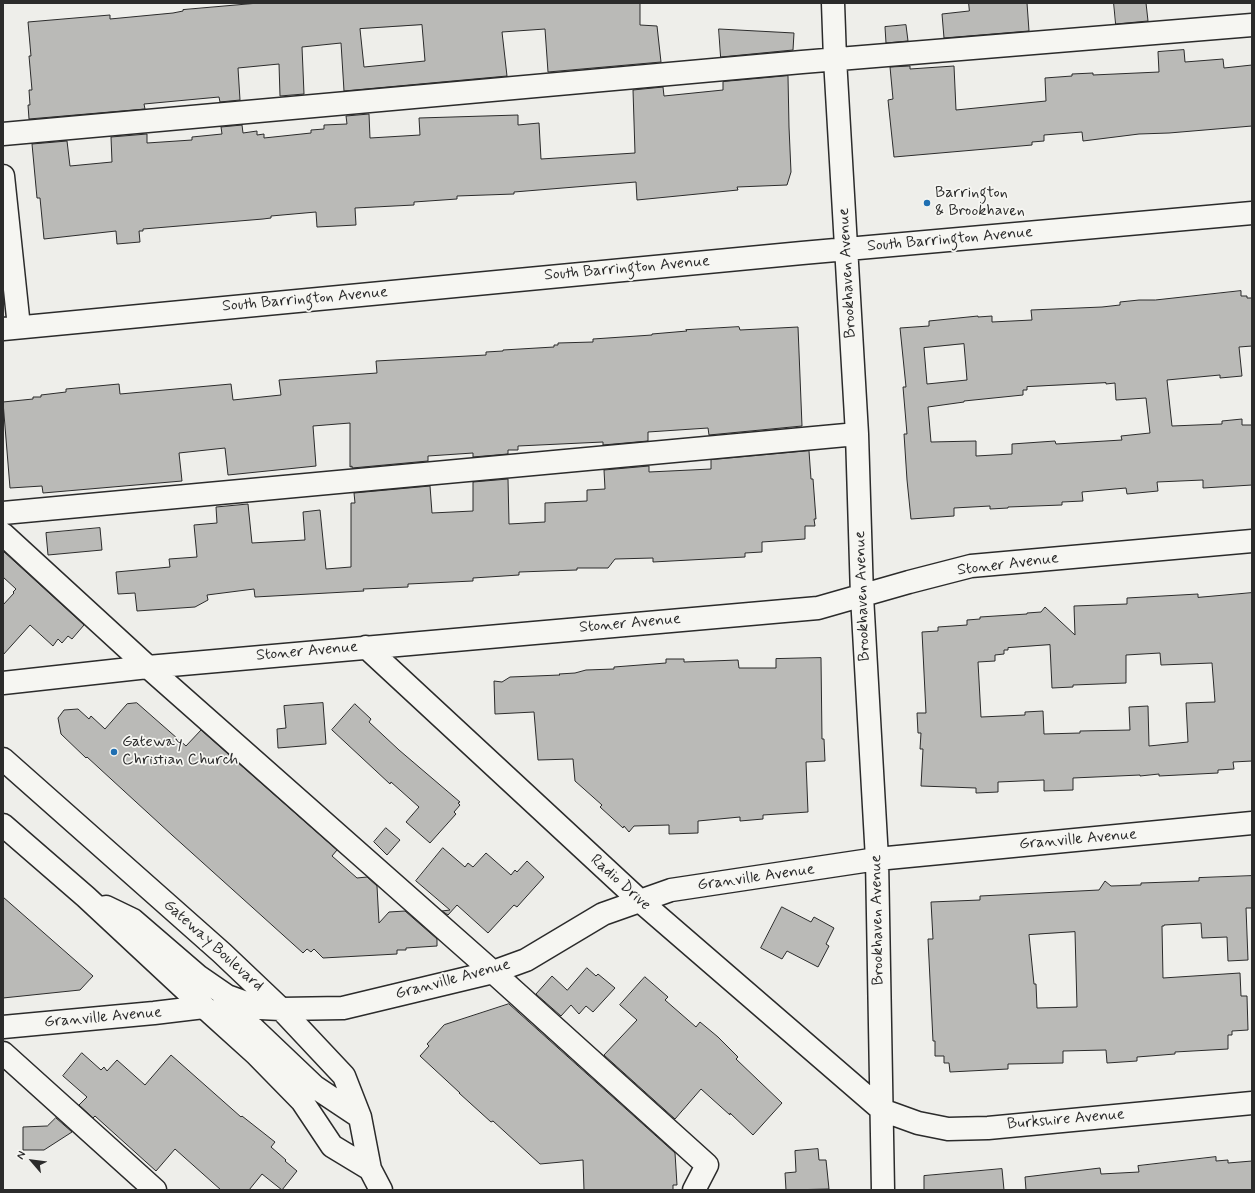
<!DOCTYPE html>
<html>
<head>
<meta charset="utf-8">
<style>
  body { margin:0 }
  #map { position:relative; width:1255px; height:1193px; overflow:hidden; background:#eeeeea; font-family:Mynerve,sans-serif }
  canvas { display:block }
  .frame { position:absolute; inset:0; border:4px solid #2b2b2b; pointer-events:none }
  .north { position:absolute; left:12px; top:1141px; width:40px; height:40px; -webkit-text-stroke:3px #f6f6f2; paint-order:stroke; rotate:298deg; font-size:11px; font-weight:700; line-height:16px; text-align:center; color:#2b2b2b }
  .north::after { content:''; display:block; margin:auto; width:14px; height:18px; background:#2b2b2b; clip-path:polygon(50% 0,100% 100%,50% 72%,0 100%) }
</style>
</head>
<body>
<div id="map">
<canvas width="1255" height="1193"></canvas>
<div class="frame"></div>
<div class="north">N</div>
</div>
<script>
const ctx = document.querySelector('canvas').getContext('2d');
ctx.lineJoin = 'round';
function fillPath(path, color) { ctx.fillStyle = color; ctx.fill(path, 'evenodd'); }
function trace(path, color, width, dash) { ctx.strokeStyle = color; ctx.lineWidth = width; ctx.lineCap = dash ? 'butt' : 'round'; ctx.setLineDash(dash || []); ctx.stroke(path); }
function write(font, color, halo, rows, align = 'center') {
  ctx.font = font + ' Mynerve,sans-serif'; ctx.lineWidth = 3.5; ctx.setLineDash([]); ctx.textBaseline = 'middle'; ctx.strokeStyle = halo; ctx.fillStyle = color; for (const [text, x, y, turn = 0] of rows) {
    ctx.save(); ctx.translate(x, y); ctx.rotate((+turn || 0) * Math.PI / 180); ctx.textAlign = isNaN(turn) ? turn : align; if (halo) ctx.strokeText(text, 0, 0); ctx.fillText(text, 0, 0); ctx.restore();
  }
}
const building = new Path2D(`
  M259,3H640V25L657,26L661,62L548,72L545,29L502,32L507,76L344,91L341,43L302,47L304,94L280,96L279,64L238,68L240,100L220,102L219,97L144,104L145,109L29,119L28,105H30L29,90H32L29,56H31L28,22L110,15V19L173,13L183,11V10ZM422,25L425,61L364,67L360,29Z
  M969,3H1027L1029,31L944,38L942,14L969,11Z
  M1114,3H1146L1148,21L1116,24Z
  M906,25L908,41L886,43L885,27Z
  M719,29L794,33L793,50L721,57Z
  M1184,50L1185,62L1223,59L1224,68L1252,65V126L1169,133L1139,134L1083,141L1082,132L1044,135V141L1032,142V145L894,157L888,100L893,99L890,67L910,66V69L954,66L956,110L1046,101L1045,78L1072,76V74L1093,73V75L1159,72L1158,52Z
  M788,76L789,127L791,172L787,185L737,187L738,190L637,200L636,182L514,192V194L457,196V199L414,202V205L355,208L356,225L317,227L316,212L271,216V218L263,219L143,229V231H139L140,242L117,244L116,231L44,239L40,198H37L32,144L67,141L70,166L112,162L111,137L147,134V143L192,140V137L222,134L221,127L242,125L243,133L257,131V135L264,134V138L311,133V130L324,129V125L347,124L346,116L369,114L370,138L420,135L419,118L518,115V125L539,123L541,159L635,153L633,90L663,87L664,96L723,90V82Z
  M1241,291V296H1247V298H1252V346L1239,347L1242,376L1220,378V375L1167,380L1172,426L1222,424V421L1242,419V425H1252V485L1203,488V480L1157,482L1158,491L1127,494L1126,488L1082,492L1083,501L1062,502V505L1008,507V508L990,509V506L954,508V516L911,519L907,480L904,434H907L903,387H906L900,328L929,326V321L978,316V317L992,316V322L1032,320L1031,310L1102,307L1120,305V302L1139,300H1155ZM964,344L967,380L927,384L924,348ZM1106,383V384L1115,383L1116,400L1146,398L1150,433L1121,436L1122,440L1056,444L1055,441L1012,444V454L976,456V441L931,442L928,407L964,402V401L1023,395V390H1027V387Z
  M739,327L740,330L798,327L802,426L709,435L708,428L648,432V441L603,445V442L518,446V450H508V454L473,457V453L428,456V461L352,468V466L350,467V423L313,426L316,466L228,475L225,448L179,453L182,481L43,493L42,486L10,488L3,402L33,399V397H41V395L66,392V389L119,384L120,394L231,384L233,400L281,395L279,380L377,373L376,361L486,355V352L503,351V350L554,347V345H558V343L593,342V339L652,335V334L687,331L686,330Z
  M809,451L811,479H813L816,519H814L815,526H805V539L762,542V552L745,553V557L653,562V558L615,559L608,568H577V570L519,572V575L473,578V581L408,584V587L363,589L364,591L255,597L254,589L207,595L208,600L195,607L137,611L135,593L118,594L116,572L170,567L169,559L197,557L194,525L217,523L216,507L248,504L252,543L305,540L303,512L320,510L326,569L351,567V503H355L354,493L430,486L432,513L473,511V482L508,479L509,524L545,522V503L587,501V490L605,489L604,470L649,466V472L711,469V460Z
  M100,528L102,550L48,555L46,533Z
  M3,551L84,625L72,639L68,636L62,643L58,639L53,646L30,625L3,655V605L14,593L13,592L16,589L3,577Z
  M1252,593V761L1233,762L1234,769L1218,770V773L1159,776V774L1140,776V775L1073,778V790L1044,791V780L998,782V792L976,793V788L921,786L923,749H920L921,733H918L917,713H926L922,632L938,631V627L967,625V620L980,619V617L1027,614V613L1041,612L1045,607L1075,635L1074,606L1127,604V598L1198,594V597ZM1050,645L1052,688L1073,687V685L1126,683V655L1160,653L1161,665L1212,663L1215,702L1186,703L1188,742L1149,746L1148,706L1129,707L1130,730L1080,731V733L1044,734L1043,711L1025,712V715L981,717L978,662L995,661V655L1004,654V650H1008V648Z
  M821,658L822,739H824L825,761L806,762L808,812L763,815V819L740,821V817L698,821V833L669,834V825L634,826L629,832L624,826L623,828L600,807L602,805L575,781L573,759L538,760L534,712L495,714L494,681L502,682L510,677L560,675L559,674L575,673L586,670L614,669V667L666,663V659H684V662L738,660L739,668H776V659Z
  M137,703L186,746L201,730L337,850L332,856L357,878L367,877L377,886L379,923L389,912L405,911L437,939V946L406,948V950H397V954L323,958L314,949L311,952L307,949L303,953L172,835L87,757L86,758L61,734L58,718L64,710L78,709L89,719L91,716L105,729L127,704Z
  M323,703L326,744L278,748L277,729L286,728L284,706Z
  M355,704L371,719L369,722L399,750L460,802L458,803L460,805L454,812L456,814L430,843L406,822L419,807L391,782L390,784L332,730Z
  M386,828L400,840L387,855L374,842Z
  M443,848L465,867L468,863L473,867L486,853L511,875L515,870L517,872L527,861L544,877L517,907L514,905L488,933L457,905L448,915L442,911L450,910L416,881Z
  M1252,876V908H1246L1248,960L1228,961L1227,937L1202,938L1201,923L1164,925V926H1162L1163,978L1240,973L1241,996H1247L1248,1030L1232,1031V1035H1228V1049L1175,1052V1054L1137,1057V1061L1107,1063L1106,1050L1063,1051V1063L1008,1064V1069L950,1072L949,1063H944V1056H935V1041H933L928,939H933L931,902L980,900V896L1099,890L1105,881L1111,886L1141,885V883L1199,881V878ZM1075,932L1077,1007L1037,1008L1036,984H1034L1029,935Z
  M3,897L93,976L80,990L3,998Z
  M782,907L811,922L814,917L834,928L826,944L829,946L818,967L787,951L782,959L761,948Z
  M587,968L596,976L598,974L615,988L593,1012L586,1006L579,1014L571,1005L561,1016L536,994L552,976L567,990Z
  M645,977L668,997L665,1000L696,1027L700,1022L718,1037L738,1057L736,1059L782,1103L753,1135L730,1113V1115L701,1089L675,1119L604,1055L637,1020L620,1005Z
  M509,1004L675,1153L677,1185H673V1190H584L583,1160L540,1164L493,1121L491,1122L459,1093H460L420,1056L429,1046L427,1044L444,1025Z
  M82,1053L101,1070L104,1067L107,1071L117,1060L145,1085L171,1055L241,1117L242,1116L275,1142L271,1147L286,1160L285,1161L297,1171L282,1190L262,1174L249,1190H221L175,1149L156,1171L95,1116L93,1118L79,1105L87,1097L63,1076Z
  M56,1118L72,1132L44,1150H23V1127L47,1126Z
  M818,1149L819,1160H826L829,1189L786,1190L785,1173L796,1172L795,1151Z
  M1216,1157V1161L1228,1160V1163L1252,1161V1190H1026L1025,1177L1100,1168L1101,1174L1139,1172L1138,1166Z
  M1002,1169L1004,1190H924V1176Z`);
fillPath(building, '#babab7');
trace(building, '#2b2b2b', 1);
const minor = new Path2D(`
  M833,3L835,59L857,434L862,596L877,859L883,1190
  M3,134L802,62L1252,25
  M3,176L19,327
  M3,329L802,253L1252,213
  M3,513L857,434
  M3,534L148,667L493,972L707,1165L694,1190
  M366,647L639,900L882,1110L918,1123L948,1129L988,1128L1252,1103
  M3,683L148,667L818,608L909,582L971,566L1252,541
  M281,1009L343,1008L493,972L526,960L603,914L671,890L877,859L1252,823
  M3,1027L154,1013L204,1007
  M3,1053L155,1190`);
const major = new Path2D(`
  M3,759L222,953L281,1009L344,1076L360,1117L370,1169L381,1190
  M3,825L86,897L204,1007L256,1054L302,1101L332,1146L370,1169
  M106,907L133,920L198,976L227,996L260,1008L281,1009
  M216,1011L234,1016L254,1029L315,1087L360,1117`);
trace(minor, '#2b2b2b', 25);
trace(major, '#2b2b2b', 25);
trace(minor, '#f6f6f2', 22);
trace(major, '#f6f6f2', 22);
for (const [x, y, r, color] of [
  [927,203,4,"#1f6fb2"],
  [114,752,4,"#1f6fb2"]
]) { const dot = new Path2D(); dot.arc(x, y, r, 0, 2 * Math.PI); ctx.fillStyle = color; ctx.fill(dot); trace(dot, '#f6f6f2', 1.5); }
write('16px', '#2b2b2b', '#f6f6f2', [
  ["Barrington",935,194],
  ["& Brookhaven",935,212],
  ["Gateway",122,743],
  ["Christian Church",122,761]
], 'left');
write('16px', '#2b2b2b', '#f6f6f2', [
  ["South Barrington Avenue",950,240,-5],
  ["South Barrington Avenue",627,269,-5],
  ["Brookhaven Avenue",848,273,-93],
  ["South Barrington Avenue",305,300,-5],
  ["Stoner Avenue",1008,565,-7],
  ["Brookhaven Avenue",863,596,-92],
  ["Stoner Avenue",630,624,-5],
  ["Stoner Avenue",307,652,-5],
  ["Granville Avenue",1078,840,-5],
  ["Granville Avenue",756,878,-8],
  ["Radio Drive",620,883,42],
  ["Brookhaven Avenue",878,920,-91],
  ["Gateway Boulevard",213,946,42],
  ["Granville Avenue",453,980,-15],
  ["Granville Avenue",103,1018,-5],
  ["Burkshire Avenue",1066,1120,-5]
]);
</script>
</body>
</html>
